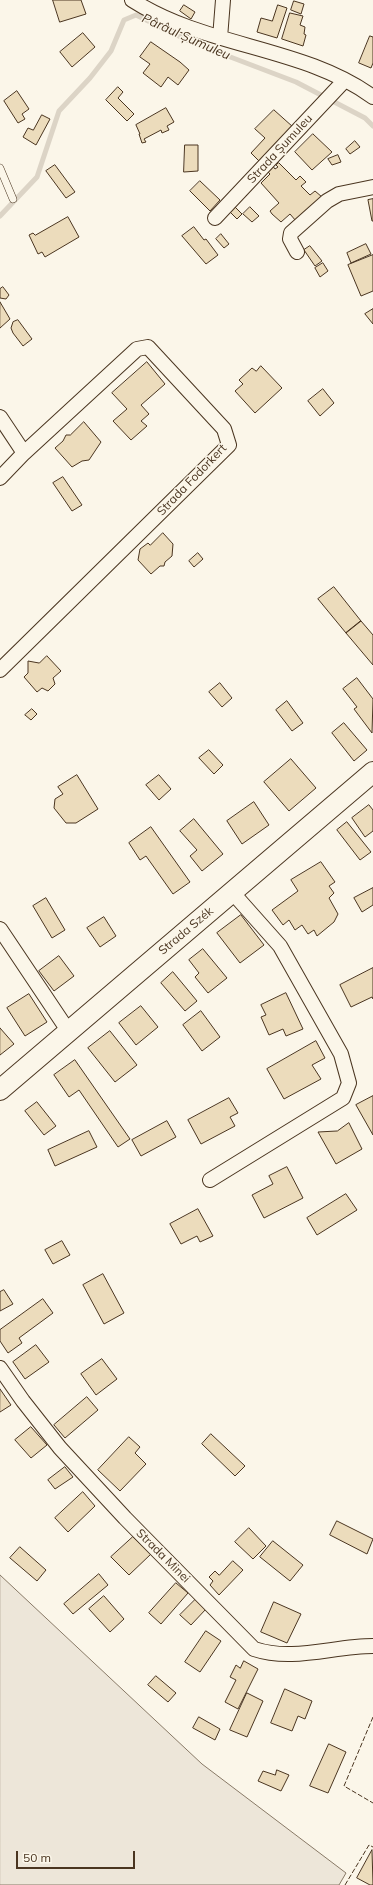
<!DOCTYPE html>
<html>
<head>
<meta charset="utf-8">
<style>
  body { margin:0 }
  #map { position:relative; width:373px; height:1885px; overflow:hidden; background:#fbf6e9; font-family:Mulish,sans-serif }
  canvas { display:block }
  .scale { position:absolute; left:16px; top:1851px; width:119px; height:18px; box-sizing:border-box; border:2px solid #4a3520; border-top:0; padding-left:5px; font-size:12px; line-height:14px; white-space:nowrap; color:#4a3520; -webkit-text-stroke:3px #fbf6e9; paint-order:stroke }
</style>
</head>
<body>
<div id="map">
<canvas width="373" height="1885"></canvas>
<div class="scale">50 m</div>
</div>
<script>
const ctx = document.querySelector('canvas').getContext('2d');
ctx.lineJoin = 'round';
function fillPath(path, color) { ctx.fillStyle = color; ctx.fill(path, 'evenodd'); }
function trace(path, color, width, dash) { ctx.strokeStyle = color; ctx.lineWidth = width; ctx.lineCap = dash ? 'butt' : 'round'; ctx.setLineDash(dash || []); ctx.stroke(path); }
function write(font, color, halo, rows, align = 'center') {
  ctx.font = font + ' Mulish,sans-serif'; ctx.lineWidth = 3; ctx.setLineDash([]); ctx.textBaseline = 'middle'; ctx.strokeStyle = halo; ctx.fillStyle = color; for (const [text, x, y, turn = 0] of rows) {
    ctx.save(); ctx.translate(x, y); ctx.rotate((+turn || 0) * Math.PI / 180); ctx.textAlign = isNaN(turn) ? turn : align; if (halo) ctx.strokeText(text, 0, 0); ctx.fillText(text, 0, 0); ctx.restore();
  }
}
const green = new Path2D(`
  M0,1575L202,1764L346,1873L339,1885H0Z`);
fillPath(green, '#ede6d9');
trace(green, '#887966', 1);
trace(new Path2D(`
  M0,216L37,177L59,111L90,78L111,51L124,20L136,15L191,42L296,82L365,118L373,126`), '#dcd4c6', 5);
const building = new Path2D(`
  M53,0H81L86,14L60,22Z
  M294,1L304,4L301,14L291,10Z
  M184,5L195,12L191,19L180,11Z
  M278,5L287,8L277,38L257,32L261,18L272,21Z
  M290,13L303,16L300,25L305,27L304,34L306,35L303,46L282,39Z
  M83,33L95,47L72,67L60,52Z
  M370,36L373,37V63L371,68L359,63Z
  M151,42L180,62L189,70L178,85L168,77L161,87L143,73L150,64L140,57Z
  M118,87L123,92L118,98L134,114L127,121L106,100Z
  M17,91L29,109L22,114L25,119L18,123L4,101Z
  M166,108L174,122L167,126L169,130L162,133L161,130L144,139L146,142L142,143L139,134H140L136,125Z
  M274,110L293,127L259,161L251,153L265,138L255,129Z
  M42,115L50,119L36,145L23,137L28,128L33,130Z
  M313,134L332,152L312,170L295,152Z
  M355,141L360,147L350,154L346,149Z
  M185,145H198V171L184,172Z
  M338,155L341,162L332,165L328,159Z
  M279,163L296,180L300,176L306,182L301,186L310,195L315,191L322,197L296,221L290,214L281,222L272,214L270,211L279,203L261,183L270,174L266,170L272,165L275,169L278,167L276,165Z
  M55,165L75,192L66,198L46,171Z
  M200,181L220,200L210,211L190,191Z
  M373,199V221H372L368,200Z
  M235,207L242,214L237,219L230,212Z
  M250,207L259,216L252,222L243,214Z
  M68,217L79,237L45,257L42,252L38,254L29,235L33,233L35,235Z
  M194,227L204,240L206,239L218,255L206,264L182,236Z
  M221,234L229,244L224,248L216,239Z
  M366,244L371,254L351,263L347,253Z
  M310,246L322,261L315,266L304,250Z
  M373,255V291L361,296L348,265Z
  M323,263L328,271L320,277L315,268Z
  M3,287L9,295L6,299L0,298V289Z
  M0,302L10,319L0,328Z
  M373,309V324L365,314Z
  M18,320L32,339L23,346L13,333L11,328L13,322Z
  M147,362L165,384L141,405L149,414L141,421L147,426L131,440L113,421L127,409L112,393Z
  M261,366L282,388L255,413L235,391L243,384L239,380L252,368L256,371Z
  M323,389L334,403L320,416L308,401Z
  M84,422L101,442L89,460L82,461L72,467L55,448L63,441L66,435H70Z
  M63,477L82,505L72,511L53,483Z
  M163,533L173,544L172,556L165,562L164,566H160L151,574L138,560L140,549L148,543L150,545Z
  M198,553L203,559L194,567L189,561Z
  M334,587L361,621L346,633L318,599Z
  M361,621L373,635V665L346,633Z
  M47,656L61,671L53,678L55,684L48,691L42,688L37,692L24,677L28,673V661L39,663Z
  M357,678L373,699L372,733L354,709L357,707L343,689Z
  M220,683L232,698L222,707L209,692Z
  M287,701L303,723L292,731L276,710Z
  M32,709L37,714L31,720L25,715Z
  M344,723L367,750L354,761L332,733Z
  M209,750L223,765L214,774L199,758Z
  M291,759L316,788L289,811L264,782Z
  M77,775L98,809L76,823H66L54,808L55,799L63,794L58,787Z
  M159,775L171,789L159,800L146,785Z
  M254,802L269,825L242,844L227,821Z
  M369,805L373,810V831L365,837L352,818Z
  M194,819L223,854L202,871L190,856L197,850L180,831Z
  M347,822L371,852L360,860L337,830Z
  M151,827L190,882L173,894L146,856L140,860L129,843Z
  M321,862L335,882L329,886L334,893L329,898L338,914L334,922L317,936L314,930L308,934L302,925L295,930L289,920L283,925L272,910L298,891L291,880Z
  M373,888V905L362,912L354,898Z
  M46,898L65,930L52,938L33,906Z
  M241,915L264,945L240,963L217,933Z
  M104,917L116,936L100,947L87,928Z
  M203,949L227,978L208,993L195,977L199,973L189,960Z
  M59,956L74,976L54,991L39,971Z
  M373,968V999L372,997L351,1007L340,985Z
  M173,972L197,1001L185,1011L161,983Z
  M286,993L303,1029L286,1036L283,1029L269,1035L261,1017L266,1015L261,1005Z
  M29,994L47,1022L25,1036L7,1008Z
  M141,1006L158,1027L136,1045L119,1023Z
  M201,1011L220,1037L202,1051L183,1025Z
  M0,1028L14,1044L0,1055Z
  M110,1031L137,1065L115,1082L88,1048Z
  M316,1041L325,1058L312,1065L321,1079L284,1099L267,1069Z
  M75,1060L130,1139L118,1147L79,1090L69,1097L54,1075Z
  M373,1096V1135L356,1105Z
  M229,1098L238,1113L230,1117L235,1126L201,1144L188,1120Z
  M37,1102L56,1126L44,1135L25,1111Z
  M167,1121L176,1137L141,1156L132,1140Z
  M349,1123L362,1149L336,1164L318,1132L337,1131Z
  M89,1131L97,1147L55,1166L48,1150Z
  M287,1167L303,1198L264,1218L252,1195L273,1184L269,1176Z
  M346,1194L357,1210L317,1235L307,1218Z
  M198,1209L213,1236L200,1242L197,1236L181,1244L170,1224Z
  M62,1241L70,1255L53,1264L45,1250Z
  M103,1274L124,1313L104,1324L83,1285Z
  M4,1290L13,1304L0,1311V1292Z
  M43,1299L53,1313L19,1338L22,1343L8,1353L0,1341V1330Z
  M36,1345L49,1362L25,1379L13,1362Z
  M102,1359L117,1379L96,1395L81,1374Z
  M0,1389L11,1405L0,1412Z
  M87,1397L98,1410L65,1438L54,1425Z
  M31,1427L47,1445L31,1458L15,1440Z
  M211,1434L245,1466L235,1476L202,1444Z
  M129,1437L140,1447L135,1453L146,1464L120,1491L98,1470Z
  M65,1467L73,1477L55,1489L48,1480Z
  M83,1492L95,1506L68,1532L55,1518Z
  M337,1521L373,1539L367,1554L330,1535Z
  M249,1528L266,1546L253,1559L235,1542Z
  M133,1537L151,1554L129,1575L111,1557Z
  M273,1541L303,1565L290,1581L260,1557Z
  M20,1547L46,1570L37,1581L10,1558Z
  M233,1561L243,1570L219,1595L210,1585L213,1581L209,1577L215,1571L219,1575Z
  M99,1574L108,1585L73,1614L64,1604Z
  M176,1583L188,1593L161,1624L149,1613Z
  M104,1596L124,1619L110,1632L89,1609Z
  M196,1599L206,1609L191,1625L180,1615Z
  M274,1602L301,1614L287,1643L261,1632Z
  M206,1631L221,1641L200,1672L185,1662Z
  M244,1661L258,1669L238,1709L225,1702L236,1680L230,1677L236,1665L240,1668Z
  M156,1676L176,1693L168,1702L148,1685Z
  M285,1689L312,1701L305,1719L298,1716L292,1731L271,1723Z
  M247,1693L263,1701L247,1737L230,1730Z
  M199,1717L220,1729L215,1740L193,1728Z
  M329,1744L346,1752L328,1793L310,1786Z
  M277,1770L289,1775L281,1791L258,1781L263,1771L275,1775Z
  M372,1850L373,1885H370L357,1878Z`);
fillPath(building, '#ecdcbc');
trace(building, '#4a3520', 1);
const lane = new Path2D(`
  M0,168L13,199`);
const street = new Path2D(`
  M132,0C206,48 303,46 373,97
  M220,38L223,0
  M215,218L345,80
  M297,252L290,239L291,233L327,201L339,194L373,187
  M0,417L24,453L0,478
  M0,670L229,445L224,429L148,347L137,349L24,453
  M0,929L69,1032
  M210,1180L343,1098L349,1083L341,1054L280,946L232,892
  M0,1368L23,1401L60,1448L125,1518L254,1649C293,1662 333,1646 373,1646`);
const secondary = new Path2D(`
  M0,1090L373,772`);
trace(lane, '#4a3520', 8);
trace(street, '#4a3520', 16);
trace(secondary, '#4a3520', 22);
trace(lane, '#fbf6e9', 7);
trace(street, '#fbf6e9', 14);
trace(secondary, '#fbf6e9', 20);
trace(new Path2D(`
  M373,1717L344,1786L373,1803
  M345,1885L369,1845L373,1847`), '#4a3520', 1, [5, 2]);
write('12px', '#4a3520', '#fbf6e9', [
  ["Strada Șumuleu",280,149,-47],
  ["Strada Fodorkert",192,480,-46],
  ["Strada Szék",186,931,-40],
  ["Strada Minei",163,1556,45]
]);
write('italic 13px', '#4a3520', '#fbf6e9', [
  ["Pârâul Șumuleu",186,37,24]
]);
</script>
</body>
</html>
